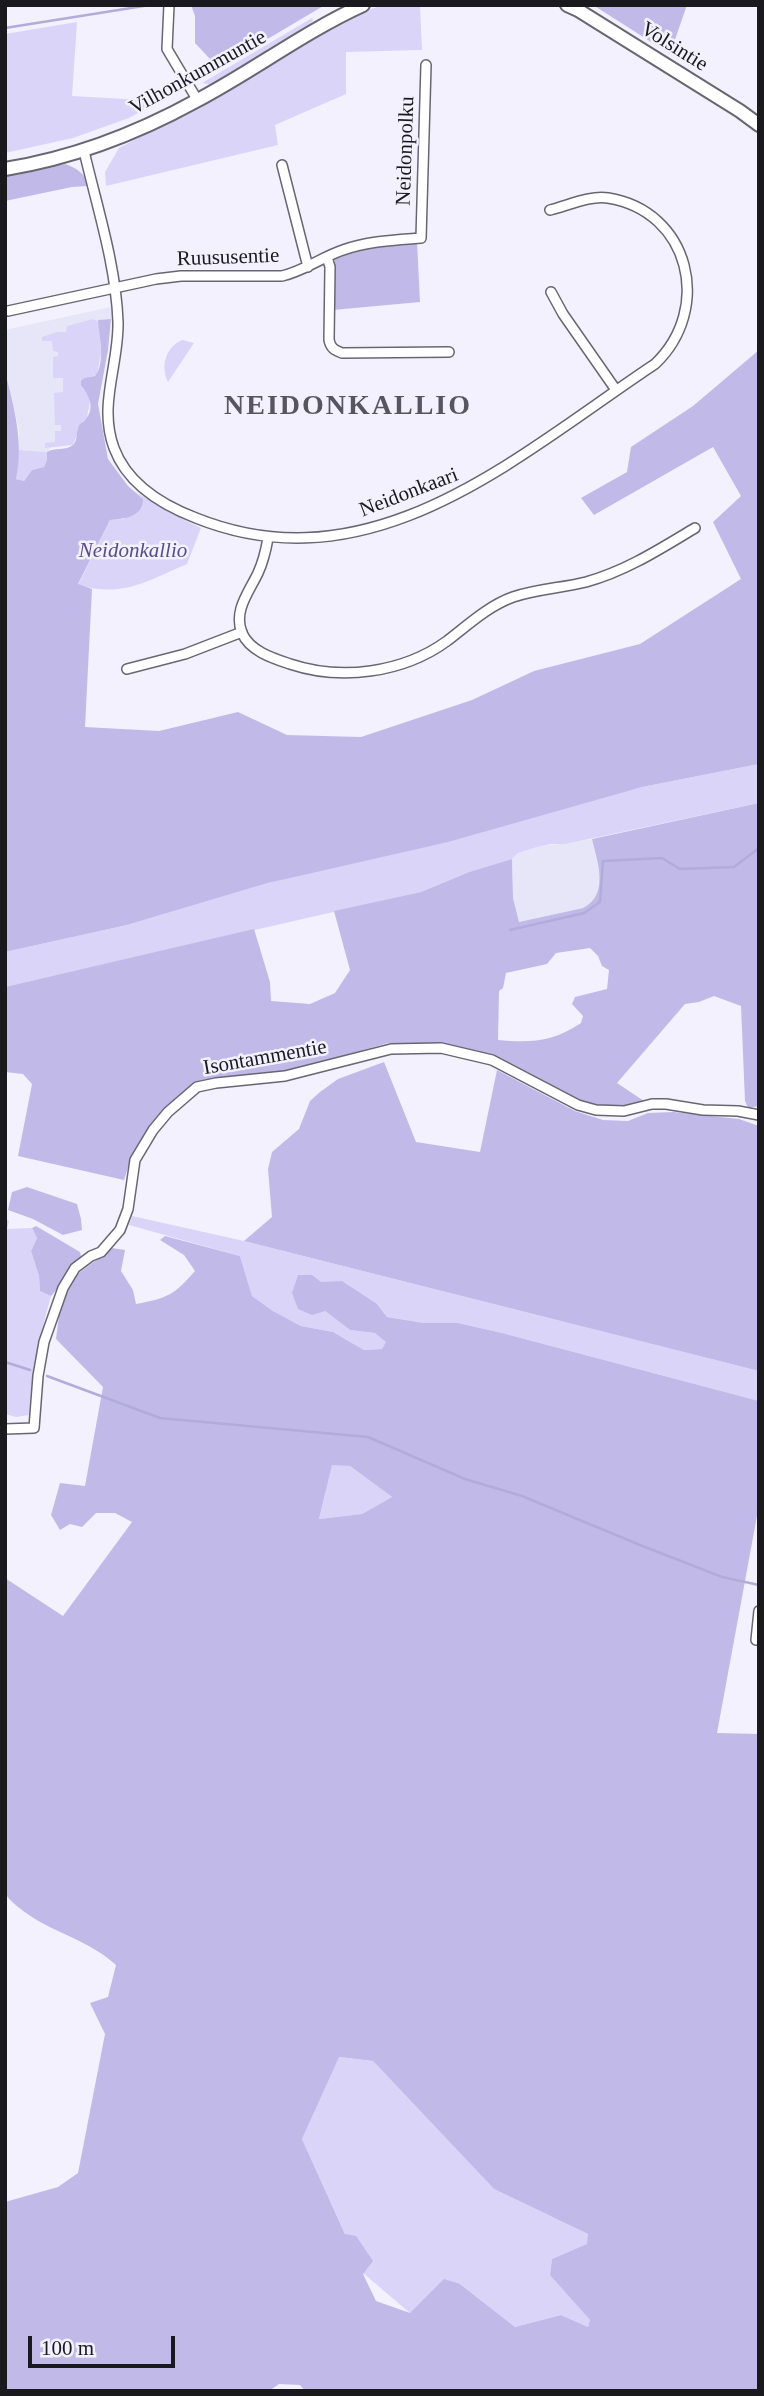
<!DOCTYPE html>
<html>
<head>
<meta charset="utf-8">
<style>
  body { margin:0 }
  #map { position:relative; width:764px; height:2396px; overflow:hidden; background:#f3f1fd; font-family:Georgia,serif }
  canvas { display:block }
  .frame { position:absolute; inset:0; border:7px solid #1a191d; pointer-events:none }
  .scale { position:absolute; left:28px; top:2336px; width:147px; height:32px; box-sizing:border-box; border:4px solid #1a191d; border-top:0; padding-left:9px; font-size:21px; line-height:24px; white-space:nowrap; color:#1a191d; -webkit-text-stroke:5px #f3f1fd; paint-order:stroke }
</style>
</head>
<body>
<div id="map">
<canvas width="764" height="2396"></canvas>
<div class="frame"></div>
<div class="scale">100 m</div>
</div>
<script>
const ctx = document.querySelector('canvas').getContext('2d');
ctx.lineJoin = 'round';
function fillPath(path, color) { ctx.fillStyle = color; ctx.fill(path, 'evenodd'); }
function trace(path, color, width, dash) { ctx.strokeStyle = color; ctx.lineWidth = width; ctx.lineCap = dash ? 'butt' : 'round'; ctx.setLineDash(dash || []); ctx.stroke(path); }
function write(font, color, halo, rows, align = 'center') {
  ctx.font = font + ' Georgia,serif'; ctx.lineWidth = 5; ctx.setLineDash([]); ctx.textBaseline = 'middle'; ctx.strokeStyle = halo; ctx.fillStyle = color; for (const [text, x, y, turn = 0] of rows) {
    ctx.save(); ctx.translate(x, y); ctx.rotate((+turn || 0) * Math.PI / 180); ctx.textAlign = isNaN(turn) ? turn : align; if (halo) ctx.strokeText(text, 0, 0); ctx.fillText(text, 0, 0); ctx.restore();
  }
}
fillPath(new Path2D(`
  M111,307V319L99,320L90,409L47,452L19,450V429L5,371V330Z
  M592,839L600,877V887L593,903L583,908L519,922L513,898L512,859L518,853L537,847Z`), '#e7e5f8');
fillPath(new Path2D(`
  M383,5H420L422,50L346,52V94L275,125L278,145L106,186L105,172L119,148L216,97L323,30L354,15Z
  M312,18L313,21L302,30L217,84L212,85L202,83Z
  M77,22L72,96L143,100L180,78L183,84L181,89L129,118L73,138L5,153V34Z
  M93,319L99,322L101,353L97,375L84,378L83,389L90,398L87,418L83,421L73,445L45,448V443L55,442V431H61V425H55L54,393L63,392V378H53V357L58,356V352L53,351L52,341H42V337L57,332H66L67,326Z
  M182,340L194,343L168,382C160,366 166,347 182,340Z
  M19,450L47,452V460L44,467L32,470L24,481L16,479Z
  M136,492L175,515L201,528L187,564C147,581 123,598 78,585L110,520L124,519L143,499Z
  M759,764V803L565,844H552L537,847L518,853L512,859L469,872L421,892L5,987V952L127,925L268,883L642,787Z
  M132,1216L244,1241L759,1371V1401L502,1333L458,1323H424L387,1317L377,1304L325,1311L350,1330L375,1333L387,1342L382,1349L364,1350L333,1332L301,1326L273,1311L252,1296L240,1256L129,1225Z
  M5,1219L9,1221L7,1229L32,1228L37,1238L31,1251L39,1276L40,1291L51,1296C40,1335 31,1373 29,1415L16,1417L5,1414Z
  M332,1464L350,1466L392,1497L362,1514L319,1519Z
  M338,2057L373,2061L494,2189L588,2234V2244L552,2259L550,2274L590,2320L588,2327L561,2315L515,2327L460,2284L410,2313L363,2273L302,2139Z`), '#dad4f9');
fillPath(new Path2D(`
  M191,5H325L200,79L192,78L188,73L210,59L195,43V16Z
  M593,5H687L670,54Z
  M65,164C76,168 86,173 88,186L72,187L5,201V175Z
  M417,241L420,302L333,310L335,259L369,248Z
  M111,319L108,350L98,404L108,459L128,486L143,499C143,517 124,519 110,520L78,584L92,589L85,727L159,731L238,712L287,735L361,737L472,700L534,671L640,644L741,579L713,522L741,496L713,447L594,515L581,498L627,472L631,447L693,406L759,350V764L642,787L448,842L268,883L127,925L5,952V443L7,433L5,371C14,408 24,442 16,479L24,481L32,470L44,467L47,460V452C54,447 66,451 73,445C78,440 76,434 78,429C80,422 80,425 85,420C96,408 89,396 81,385V381L84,378L95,376C106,363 99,336 98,320Z
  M759,803V1106L748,1108L745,1101L741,1006L714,996L699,1002L685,1004L617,1083L644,1101L613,1109L599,1108L583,1103L501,1059L468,1049L441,1044L388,1043L284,1072L202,1080L183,1092L155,1120L132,1155L124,1180L18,1156L32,1084L23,1074L5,1072V987L254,929L270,982L271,1001L310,1004L335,993L350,970L334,911L421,892L469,872L512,859L513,898L519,922L583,908C610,894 597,862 592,839ZM590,948L598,956L602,966L609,970L607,989L575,997L572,1004L583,1016L581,1023C553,1042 530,1043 498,1040L499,991L503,988L506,973L547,964L556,953Z
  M384,1062L416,1142L480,1152L497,1070L575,1111L603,1120L628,1121L648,1113L674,1112L739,1119L759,1126V1371L244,1241L272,1217L268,1169L272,1152L299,1129L310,1101L320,1092L338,1079Z
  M27,1187L77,1204L81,1219L82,1230L63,1235L33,1219L8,1210L12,1192Z
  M36,1226L80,1252L82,1260L51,1296L40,1291L39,1276L31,1251L37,1238L32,1228Z
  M165,1236L240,1256L252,1296L273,1311L301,1326L333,1332L364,1350L382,1349L386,1342L375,1333L350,1330L325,1311L312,1315L298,1309L292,1293L298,1275H312L321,1282L342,1281L377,1304L387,1317L424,1323H458L502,1333L759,1401V1505L717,1733L759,1734V2391H305L300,2385L279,2384L269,2391H5V2202L58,2187L78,2173L105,2034L90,2003L108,1997L116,1965C84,1935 35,1930 5,1894V1578L63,1616L132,1522L115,1513H96L82,1527L70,1524L60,1530L51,1515L60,1483L85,1486L103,1387L56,1339L60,1308L75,1276L112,1248L125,1250L121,1271L133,1290L136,1304C168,1298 174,1295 195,1271L184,1255L160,1240ZM332,1465L350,1466L392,1497L362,1514L319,1519ZM339,2057L373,2061L494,2189L588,2234L587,2244L552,2259L550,2275L590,2320L588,2327L561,2315L515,2327L460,2284L444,2279L410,2313L376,2301L363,2274L373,2261L356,2236L345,2234L302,2139Z`), '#c1bae8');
trace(new Path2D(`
  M5,28L150,5
  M510,930L584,913L600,902L603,861L662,858L680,869L734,867L759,848
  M5,1362L30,1370
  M47,1376L160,1418L368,1437L465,1479L522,1496L640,1545L722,1577L759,1585`), '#b2acd9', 2.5);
const street = new Path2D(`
  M169,5L167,49L198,101
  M84,151C97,207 116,265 118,322C119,365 98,405 114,448C127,483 162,505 196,518C373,589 518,455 655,364C713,309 690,211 608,198C590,195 567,206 550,210
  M282,165L308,267
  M327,257L330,267L329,340C331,349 335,350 342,353L449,352
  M551,292L563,314L616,390
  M8,311L156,279L181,276H282C304,271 322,257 343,250C368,241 395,240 421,238L426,65
  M268,538C266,550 263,562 258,573C249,592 233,611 242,633C250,651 272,658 290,664C341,681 403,673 447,641C468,625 488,606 513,597C537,589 562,588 586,582C626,571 660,549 695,528
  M127,669L185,654L242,632
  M5,1429L34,1428L38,1376L44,1342L63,1288L75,1268L91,1256L101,1252L120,1230L128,1209L135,1160L153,1130L168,1112L197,1087L216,1083L285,1076L391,1049L441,1048L492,1060L578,1105L596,1110L624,1111L652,1104H666L703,1110L738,1111L759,1115
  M756,1640L759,1611`);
const secondary = new Path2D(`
  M567,5L578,10L740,111L759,125
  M5,169C73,158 136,134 196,101C253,71 304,32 363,5`);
trace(street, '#686771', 12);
trace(secondary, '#686771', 16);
trace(street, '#fff', 9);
trace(secondary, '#fff', 12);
write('21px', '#1a191d', '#f3f1fd', [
  ["Volsintie",674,47,32],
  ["Vilhonkummuntie",198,73,-29],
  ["Neidonpolku",406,151,-88],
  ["Ruususentie",228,258,-2],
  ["Neidonkaari",409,493,-21],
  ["Isontammentie",265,1058,-10]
]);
write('italic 21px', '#594d88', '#f3f1fd', [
  ["Neidonkallio",133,551]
]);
ctx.letterSpacing = '2px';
write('bold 28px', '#57555f', '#f3f1fd', [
  ["NEIDONKALLIO",348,407]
]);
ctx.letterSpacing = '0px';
</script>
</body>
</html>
